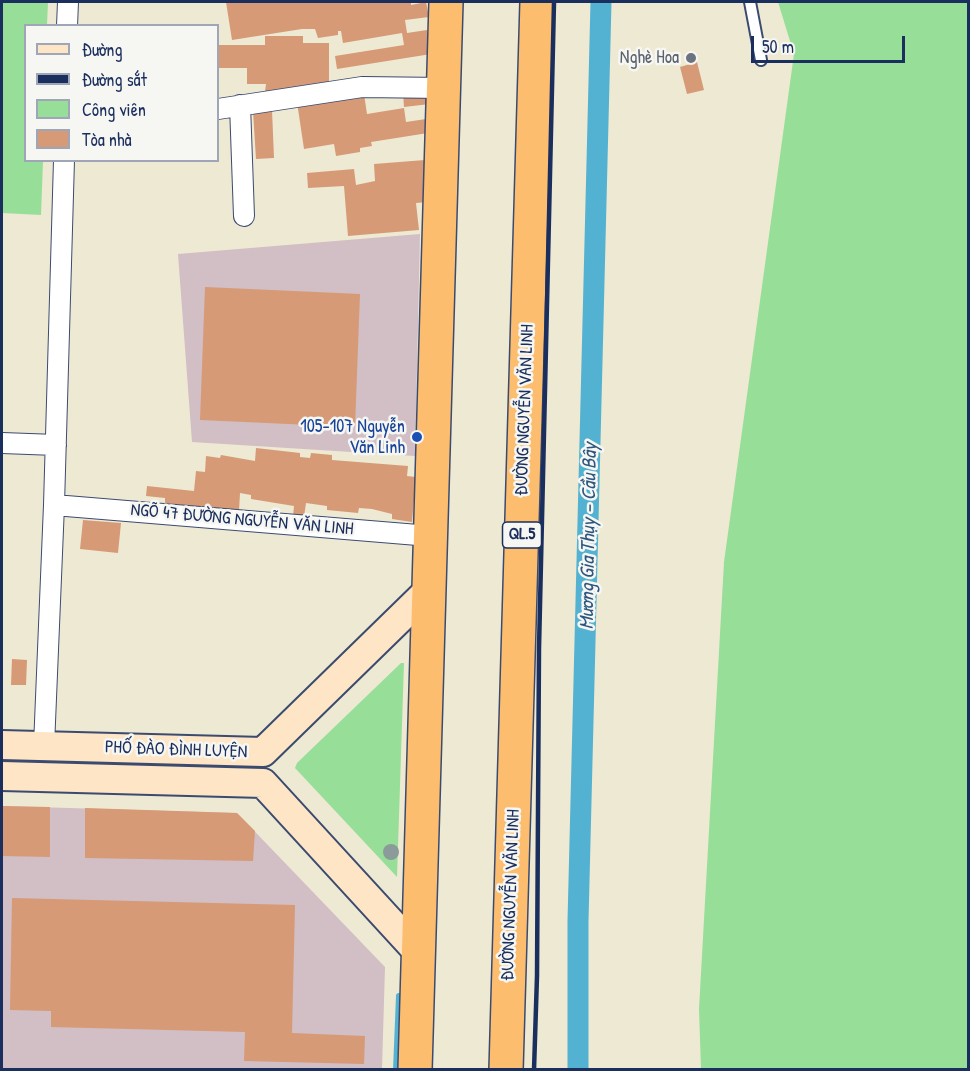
<!DOCTYPE html>
<html>
<head>
<meta charset="utf-8">
<style>
  body { margin:0 }
  #map { position:relative; width:970px; height:1071px; overflow:hidden; background:#eee9d3; font-family:"Patrick Hand",sans-serif }
  canvas { display:block }
  .frame { position:absolute; inset:0; border:3px solid #1b2f5e; pointer-events:none }
  .legend { position:absolute; left:24px; top:24px; width:195px; height:138px; box-sizing:border-box; background:#f6f6f2; border:2px solid #9ea6b7; margin:0; padding:8px 10px; list-style:none; font-size:18px; color:#1b2f5e }
  .legend li { display:flex; align-items:center; gap:12px; height:30px }
  .legend b { width:30px; border:2px solid #9ea6b7 }
  .scale { position:absolute; left:751px; top:36px; width:154px; height:27px; box-sizing:border-box; border:3px solid #1b2f5e; border-top:0; padding-left:8px; font-size:18px; line-height:21px; white-space:nowrap; color:#1b2f5e; -webkit-text-stroke:4px #f6f6f2; paint-order:stroke }
</style>
</head>
<body>
<div id="map">
<canvas width="970" height="1071"></canvas>
<div class="frame"></div>
<ul class="legend">
<li><b style="height:8px;background:#fee5c5"></b>Đường</li>
<li><b style="height:8px;background:#1b2f5e"></b>Đường sắt</li>
<li><b style="height:16px;background:#97de98"></b>Công viên</li>
<li><b style="height:16px;background:#d69a76"></b>Tòa nhà</li>
</ul>
<div class="scale">50 m</div>
</div>
<script>
const ctx = document.querySelector('canvas').getContext('2d');
ctx.lineJoin = 'round';
function fillPath(path, color) { ctx.fillStyle = color; ctx.fill(path, 'evenodd'); }
function trace(path, color, width, dash) { ctx.strokeStyle = color; ctx.lineWidth = width; ctx.lineCap = dash ? 'butt' : 'round'; ctx.setLineDash(dash || []); ctx.stroke(path); }
function write(font, color, halo, rows, align = 'center') {
  ctx.font = font + ' "Patrick Hand",sans-serif'; ctx.lineWidth = 5; ctx.setLineDash([]); ctx.textBaseline = 'middle'; ctx.strokeStyle = halo; ctx.fillStyle = color; for (const [text, x, y, turn = 0] of rows) {
    ctx.save(); ctx.translate(x, y); ctx.rotate((+turn || 0) * Math.PI / 180); ctx.textAlign = isNaN(turn) ? turn : align; if (halo) ctx.strokeText(text, 0, 0); ctx.fillText(text, 0, 0); ctx.restore();
  }
}
fillPath(new Path2D(`
  M420,234L415,456L192,442L178,254Z
  M2,806L237,813L385,967L382,1069L2,1070Z`), '#d2bec5');
fillPath(new Path2D(`
  M2,2H48L47,25L26,26V160L43,161L41,215L2,213Z
  M778,2H968V1069H701L699,1009L724,562L794,54Z
  M401,663H404L397,877L295,768L297,763Z
  M2,754L230,764V769L2,767Z`), '#97de98');
trace(new Path2D(`
  M396,1070L399,996`), '#53b2d1', 6);
trace(new Path2D(`
  M578,1070V921L601,2`), '#53b2d1', 21);
fillPath(new Path2D(`
  M226,2H411V5L426,2L429,17L405,20L407,33L427,30L431,54L337,69L335,56L404,45L402,33L343,43L341,31H338V35L318,38L315,29H302L232,40Z
  M265,36H303V43H329V90L265,92L266,84H247V68H218V45H265Z
  M697,62L704,90L687,94L680,67Z
  M363,87L367,114L404,108L406,122L426,119L428,133L371,142L372,146L360,148V152L336,156L334,144L304,149L297,102Z
  M429,91L430,104L404,107L403,93Z
  M272,110L274,158L256,159L253,111Z
  M425,160L428,202L416,203L419,230L348,236L344,186L308,188L307,173L354,169L356,185L375,181L374,164Z
  M205,287L360,294L355,427L200,420Z
  M256,448L300,453V457L310,458L311,453L332,455V460L408,466L407,476L416,477L412,522L392,519V514L372,509L359,508L358,513L327,510V506L306,503L304,517L293,516L294,506L251,499V495L240,493L239,511L165,503V498L146,496L147,486L194,491L196,471L205,472L206,456L220,458L221,455L255,461Z
  M83,520L121,523L118,553L80,549Z
  M12,659L27,660L26,685H11Z
  M2,806L50,807V857L2,856Z
  M85,808L237,813L255,831L253,861L85,858Z
  M12,898L295,905L292,1033L365,1036L364,1064L244,1061L245,1032L51,1027V1011L10,1010Z`), '#d69a76');
const service = new Path2D(`
  M750,2L761,60`);
const minor = new Path2D(`
  M67,26L68,2
  M240,105L244,216
  M218,109L362,87L443,88
  M2,443L56,445
  M54,505L430,536
  M44,746L54,505L64,160`);
const secondary = new Path2D(`
  M2,745L263,752L429,590
  M2,776L263,783L418,952`);
const trunk = new Path2D(`
  M415,1070L446,2
  M506,1070L537,2`);
trace(service, '#3b4b70', 14);
trace(minor, '#3b4b70', 22);
trace(secondary, '#3b4b70', 32);
trace(trunk, '#3b4b70', 36);
trace(service, '#fff', 10);
trace(minor, '#fff', 20);
trace(secondary, '#fee5c5', 28);
trace(trunk, '#fcbd6f', 33);
trace(new Path2D(`
  M534,1070L537,976L539,648L554,2`), '#1b2f5e', 4.5);
ctx.fillStyle = '#8b9b9a';
for (const [x, y] of [
  [391,852]
]) { ctx.beginPath(); ctx.arc(x, y, 8, 0, 2 * Math.PI); ctx.fill(); }
for (const [x, y, r, color] of [
  [691,58,6,"#6b7280"],
  [417,437,6,"#1a4fb4"]
]) { const dot = new Path2D(); dot.arc(x, y, r, 0, 2 * Math.PI); ctx.fillStyle = color; ctx.fill(dot); trace(dot, '#f6f6f2', 2); }
for (const [x, y, w] of [
  [522,535,39]
]) { const box = new Path2D(); box.roundRect(x - w / 2, y - 13, w, 26, 4.5); ctx.fillStyle = '#f6f6f2'; ctx.fill(box); trace(box, '#1b2f5e', 1.5); }
write('bold 16px', '#1b2f5e', null, [
  ["QL.5",522,535]
]);
write('18px', '#5b616d', '#f6f6f2', [
  ["Nghè Hoa",679,58]
], 'right');
write('18px', '#1b2f5e', '#f6f6f2', [
  ["ĐƯỜNG NGUYỄN VĂN LINH",525,410,-88],
  ["NGÕ 47 ĐƯỜNG NGUYỄN VĂN LINH",242,520,5],
  ["PHỐ ĐÀO ĐÌNH LUYỆN",176,750,2],
  ["ĐƯỜNG NGUYỄN VĂN LINH",511,895,-88]
]);
write('18px', '#164399', '#f6f6f2', [
  ["105-107 Nguyễn",405,427],
  ["Văn Linh",405,448]
], 'right');
write('italic 20px', '#2c5680', '#f6f6f2', [
  ["Mương Gia Thụy – Cầu Bây",589,536,-89]
]);
</script>
</body>
</html>
